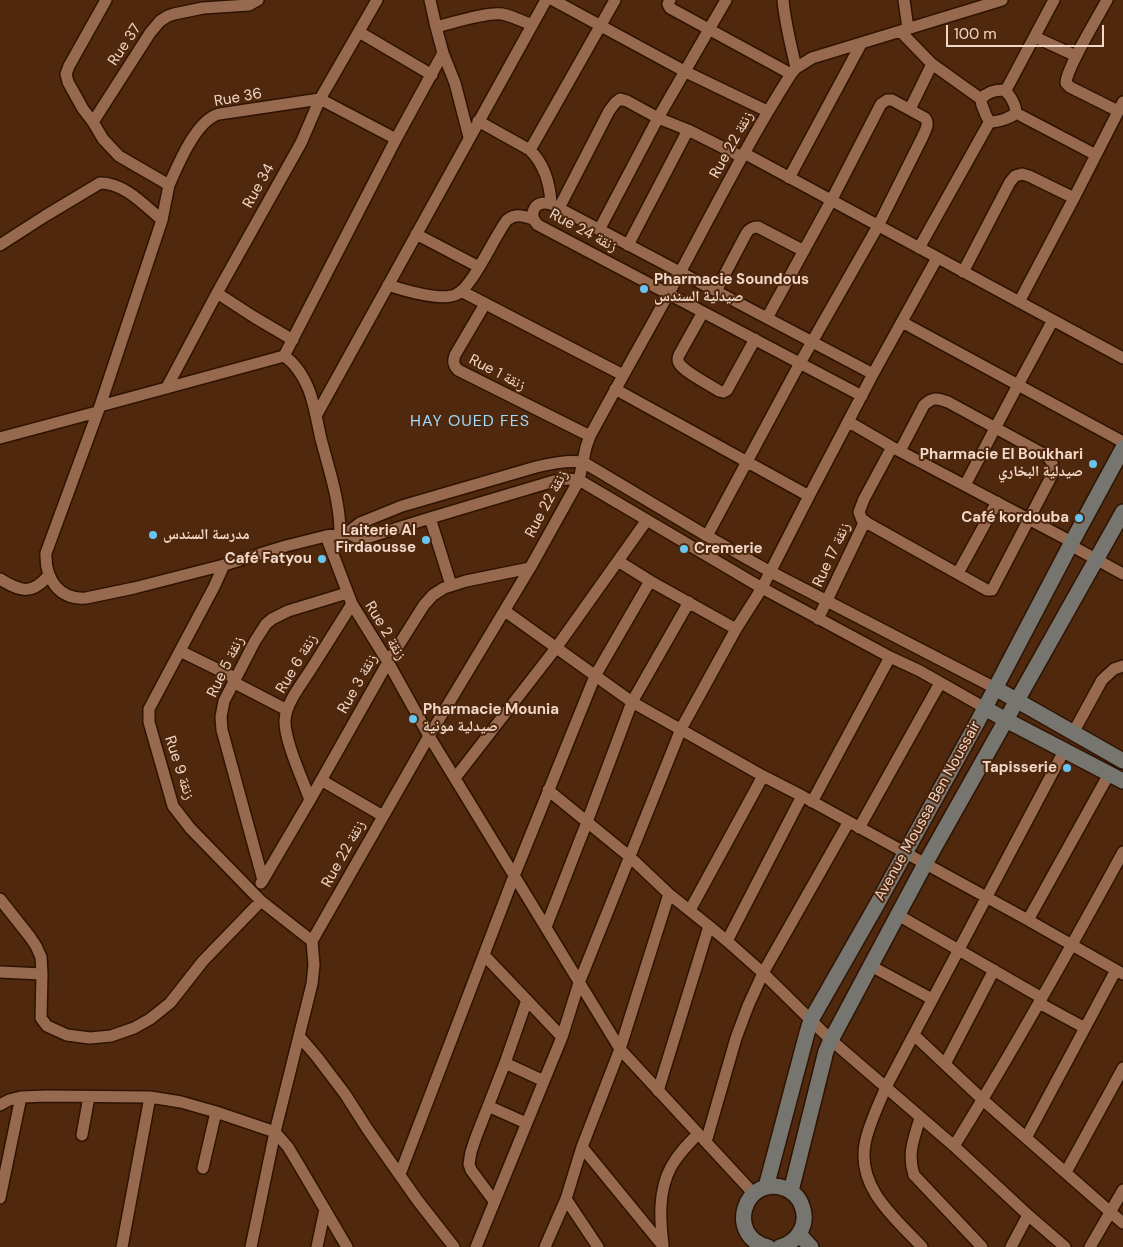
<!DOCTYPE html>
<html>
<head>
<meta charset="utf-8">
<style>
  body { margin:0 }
  #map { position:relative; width:1123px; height:1247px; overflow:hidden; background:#4f280e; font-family:"DM Sans",sans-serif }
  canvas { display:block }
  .scale { position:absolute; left:946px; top:25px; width:158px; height:22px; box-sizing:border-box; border:2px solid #f0d7c8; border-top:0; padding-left:6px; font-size:15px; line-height:18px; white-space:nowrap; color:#f0d7c8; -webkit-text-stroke:4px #4f280e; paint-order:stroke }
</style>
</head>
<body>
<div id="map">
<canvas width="1123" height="1247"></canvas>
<div class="scale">100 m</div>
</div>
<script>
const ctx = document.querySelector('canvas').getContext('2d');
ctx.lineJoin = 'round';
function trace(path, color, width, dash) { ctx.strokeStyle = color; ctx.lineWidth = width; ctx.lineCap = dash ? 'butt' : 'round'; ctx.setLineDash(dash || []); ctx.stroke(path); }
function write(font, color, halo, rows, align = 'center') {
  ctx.font = font + ' "DM Sans","Noto Naskh Arabic",sans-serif'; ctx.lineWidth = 4; ctx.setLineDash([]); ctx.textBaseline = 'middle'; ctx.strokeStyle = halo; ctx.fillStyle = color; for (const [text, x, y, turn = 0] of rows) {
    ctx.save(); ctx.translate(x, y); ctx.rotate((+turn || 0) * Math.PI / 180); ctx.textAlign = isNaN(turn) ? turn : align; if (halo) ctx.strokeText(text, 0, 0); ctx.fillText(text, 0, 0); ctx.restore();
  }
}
const street = new Path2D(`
  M106,0L69,66L66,74L68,82L83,109L93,122L103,139L119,156L169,185L162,220L100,406L46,553C45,579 59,600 86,598L134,588L224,565L286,546L326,536L347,533L358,538H366L430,518L554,481L566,479L579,480L762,588L890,657L920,671L985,708
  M430,0L436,27L443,53L455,83L469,137
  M553,0L686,72L767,111
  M670,0L668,4L670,8L791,74
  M783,0C785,23 791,45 796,68
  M904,0L908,29
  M1107,0C1099,15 1066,69 1066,83L1070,87L1118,111
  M436,27C452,23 486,12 502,14C512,16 522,21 532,25
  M900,31L932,64L981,99
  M359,32L432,75
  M1035,37L1076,56
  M1003,90C1010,93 1016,106 1016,113C1012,117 995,124 990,121C987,119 985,113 984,110C982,106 981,103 981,99C987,92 995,90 1003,90Z
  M1006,90L1054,0
  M910,109L932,64
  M1016,113L1096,155
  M478,121L530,150C545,165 550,183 551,204
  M93,122L150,33L160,21L168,16L174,14L203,8L249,5L258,0
  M530,150L615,0
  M744,153L1123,358
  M789,178L861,44
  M169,185C178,165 196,120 219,114L320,99L396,139
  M559,208L609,111L615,103L620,99L627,101L658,118L688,130L742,157
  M599,230L658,118L726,0
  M416,234L479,267
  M0,245L45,216L100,183C125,183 144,205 162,220
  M628,245L688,130
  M919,248L990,121
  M963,272L1010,182L1015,176L1022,174L1029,176L1074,198
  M388,285C403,290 443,302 457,294C473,286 494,237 507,220C516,213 523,216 533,219
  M461,291L623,375
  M716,291L746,234C749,229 752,227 758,227L804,251
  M217,293L254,317L293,340
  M1019,302L1074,198L1123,102
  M485,304L455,355C453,361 453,365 458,370L590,436
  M703,312L679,355C678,359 677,360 679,363C684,372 710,385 719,391L723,392L727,390L755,339
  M902,322L1123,442
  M284,356C295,363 304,378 309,390C315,406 317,422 321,439C329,470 340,501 340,533
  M167,387L217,293L301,143L320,99L377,0
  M615,389L809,496
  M862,396L538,225C527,214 535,199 551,204L873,374
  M100,406L284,356L396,139L443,53
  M317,414L546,0
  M849,422L892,447L1072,542
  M0,438L97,412
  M892,447L864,499L859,512L862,520L987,590H992L1052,475C1054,467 1053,462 1047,456L948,402C937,398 933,397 924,405L900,451
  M965,485L1018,385L1053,320
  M430,518L451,585
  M347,533L360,523L402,506L536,467C552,463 567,460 583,462L707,536L769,571L995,688
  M326,536L352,604L388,662L429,736L620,1049L754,1194
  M707,536L800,363L878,226L922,138C925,131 930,124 925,118L892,100H887L881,104L831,201L767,318
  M1070,545L1123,574
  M618,561L650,581L736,629
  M224,565L214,587L149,709V722L173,806L190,828L261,901L312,941
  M958,573L997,502
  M0,579C21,592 32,595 49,575
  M505,611L632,702L763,776L802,796L1028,920L1123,974
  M818,619L865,521
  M180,651L235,678
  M233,682L287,710
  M1073,733L1102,680L1114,669L1123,666
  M455,778L556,648L647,520
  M321,780L383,816
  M548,790L630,857L669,894L709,926L727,941L763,973L831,1040L954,1146L1028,1215L1065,1247
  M310,800C303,780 284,740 285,720C286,702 304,681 313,666C326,645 339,625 352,604
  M812,802L890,657
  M859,828L940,683
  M263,880L310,800L388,662L424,605L433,595L444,588L466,581L530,568
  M261,883L263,880L222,730L221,717L224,701L255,641L266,624L272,619L288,611L347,593
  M0,899L30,937L36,946L41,957L42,974L41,1018L47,1026L67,1035L90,1038L111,1036L134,1028L150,1019L170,1003L203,961L261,901
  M690,910L763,776
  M898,915L1042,998
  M1028,920L1109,774
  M546,927L587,822L632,702L689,602
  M312,941L429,736L530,568L579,480L586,447L590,436C620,380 652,325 682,269C717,203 751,137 791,74L796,68L812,58L1002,0
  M727,941L802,796
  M484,955L562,1037
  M871,966L932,999
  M0,972L42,974
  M1039,1003L1085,1028
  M914,1035L983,1100L1123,1223
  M299,1036L317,1057L345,1094L368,1130L418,1201L454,1247
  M505,1063L544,1081
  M945,1064L994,970
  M658,1091L709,926
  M0,1105L9,1100L21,1097L46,1096L150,1097L181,1102L216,1112L275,1132L288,1147L300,1167L347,1247
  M488,1106L526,1123
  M920,1118C914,1139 907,1153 914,1175L982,1247
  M82,1135L89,1097
  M1026,1138L1116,970
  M706,1142L736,1038L748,1006L763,973L848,823
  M954,1146C1014,1050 1069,951 1123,852
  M582,1147L663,1246
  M203,1168L216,1112
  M1066,1172L1123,1068
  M400,1174L514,876L595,676L650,581
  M0,1198L21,1097
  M566,1199L598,1247
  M494,1201L471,1170L469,1164L471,1152L476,1137L505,1063L527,1000
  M663,1245C660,1220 658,1191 671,1167C678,1154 688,1144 698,1134
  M122,1247L150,1097
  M251,1247L275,1132L312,984L314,965L312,941
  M317,1247L325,1209
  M476,1247L562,1037L579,983L681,729L736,629L762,588L809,496L873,374L937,258
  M545,1247L566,1199L582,1147L620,1049L669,894
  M922,1247C895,1218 857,1188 865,1144C868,1126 879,1104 886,1087L1064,751
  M1011,1247L1028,1215
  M1090,1247L1123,1190`);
const secondary = new Path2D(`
  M995,688L1123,761
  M985,708L1006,720L1123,781
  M766,1187L807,1033L811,1020L876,906L978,721L1072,542L1123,448
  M791,1191L826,1051L831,1040L925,864L1123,512
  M799,1234L811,1247
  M768,1247C725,1236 744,1175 784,1188C792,1191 799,1197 802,1206C809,1224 798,1242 780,1247`);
trace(street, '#2f1301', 14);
trace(secondary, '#2f1301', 18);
trace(street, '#976a50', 11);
trace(secondary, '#767570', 15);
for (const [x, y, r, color] of [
  [644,289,5,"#68c4f0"],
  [1093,464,5,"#68c4f0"],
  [1079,518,5,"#68c4f0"],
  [153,535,5,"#68c4f0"],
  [426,540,5,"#68c4f0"],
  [684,549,5,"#68c4f0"],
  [322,559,5,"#68c4f0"],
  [413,719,5,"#68c4f0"],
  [1067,768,5,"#68c4f0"]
]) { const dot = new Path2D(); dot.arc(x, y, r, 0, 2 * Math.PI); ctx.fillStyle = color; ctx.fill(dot); trace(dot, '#4f280e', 2); }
write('15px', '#f0d7c8', '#4f280e', [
  ["Rue 37",125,45,-56],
  ["Rue 36",238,98,-10],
  ["Rue 22 زنقة",732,145,-61],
  ["Rue 34",259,186,-61],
  ["Rue 24 زنقة",583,231,28],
  ["Rue 1 زنقة",497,373,27],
  ["Rue 22 زنقة",547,504,-62],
  ["Rue 17 زنقة",832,555,-65],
  ["Rue 2 زنقة",385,631,59],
  ["Rue 6 زنقة",297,664,-59],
  ["Rue 5 زنقة",226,667,-64],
  ["Rue 3 زنقة",358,684,-61],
  ["Rue 9 زنقة",179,768,72],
  ["Avenue Moussa Ben Noussair",928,811,-61],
  ["Rue 22 زنقة",344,854,-61]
]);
write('bold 15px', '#f0d7c8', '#4f280e', [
  ["Pharmacie Soundous",654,280,"left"],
  ["صيدلية السندس",654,297,"left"],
  ["Pharmacie El Boukhari",1083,455],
  ["صيدلية البخاري",1083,472],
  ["Café kordouba",1069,518],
  ["Laiterie Al",416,531],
  ["Firdaousse",416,548],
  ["مدرسة السندس",163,535,"left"],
  ["Cremerie",694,549,"left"],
  ["Café Fatyou",312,559],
  ["Pharmacie Mounia",423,710,"left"],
  ["صيدلية مونية",423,727,"left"],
  ["Tapisserie",1057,768]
], 'right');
ctx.letterSpacing = '1px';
write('16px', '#9cdcfe', '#4f280e', [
  ["HAY OUED FES",470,422]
]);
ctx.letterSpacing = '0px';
</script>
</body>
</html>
